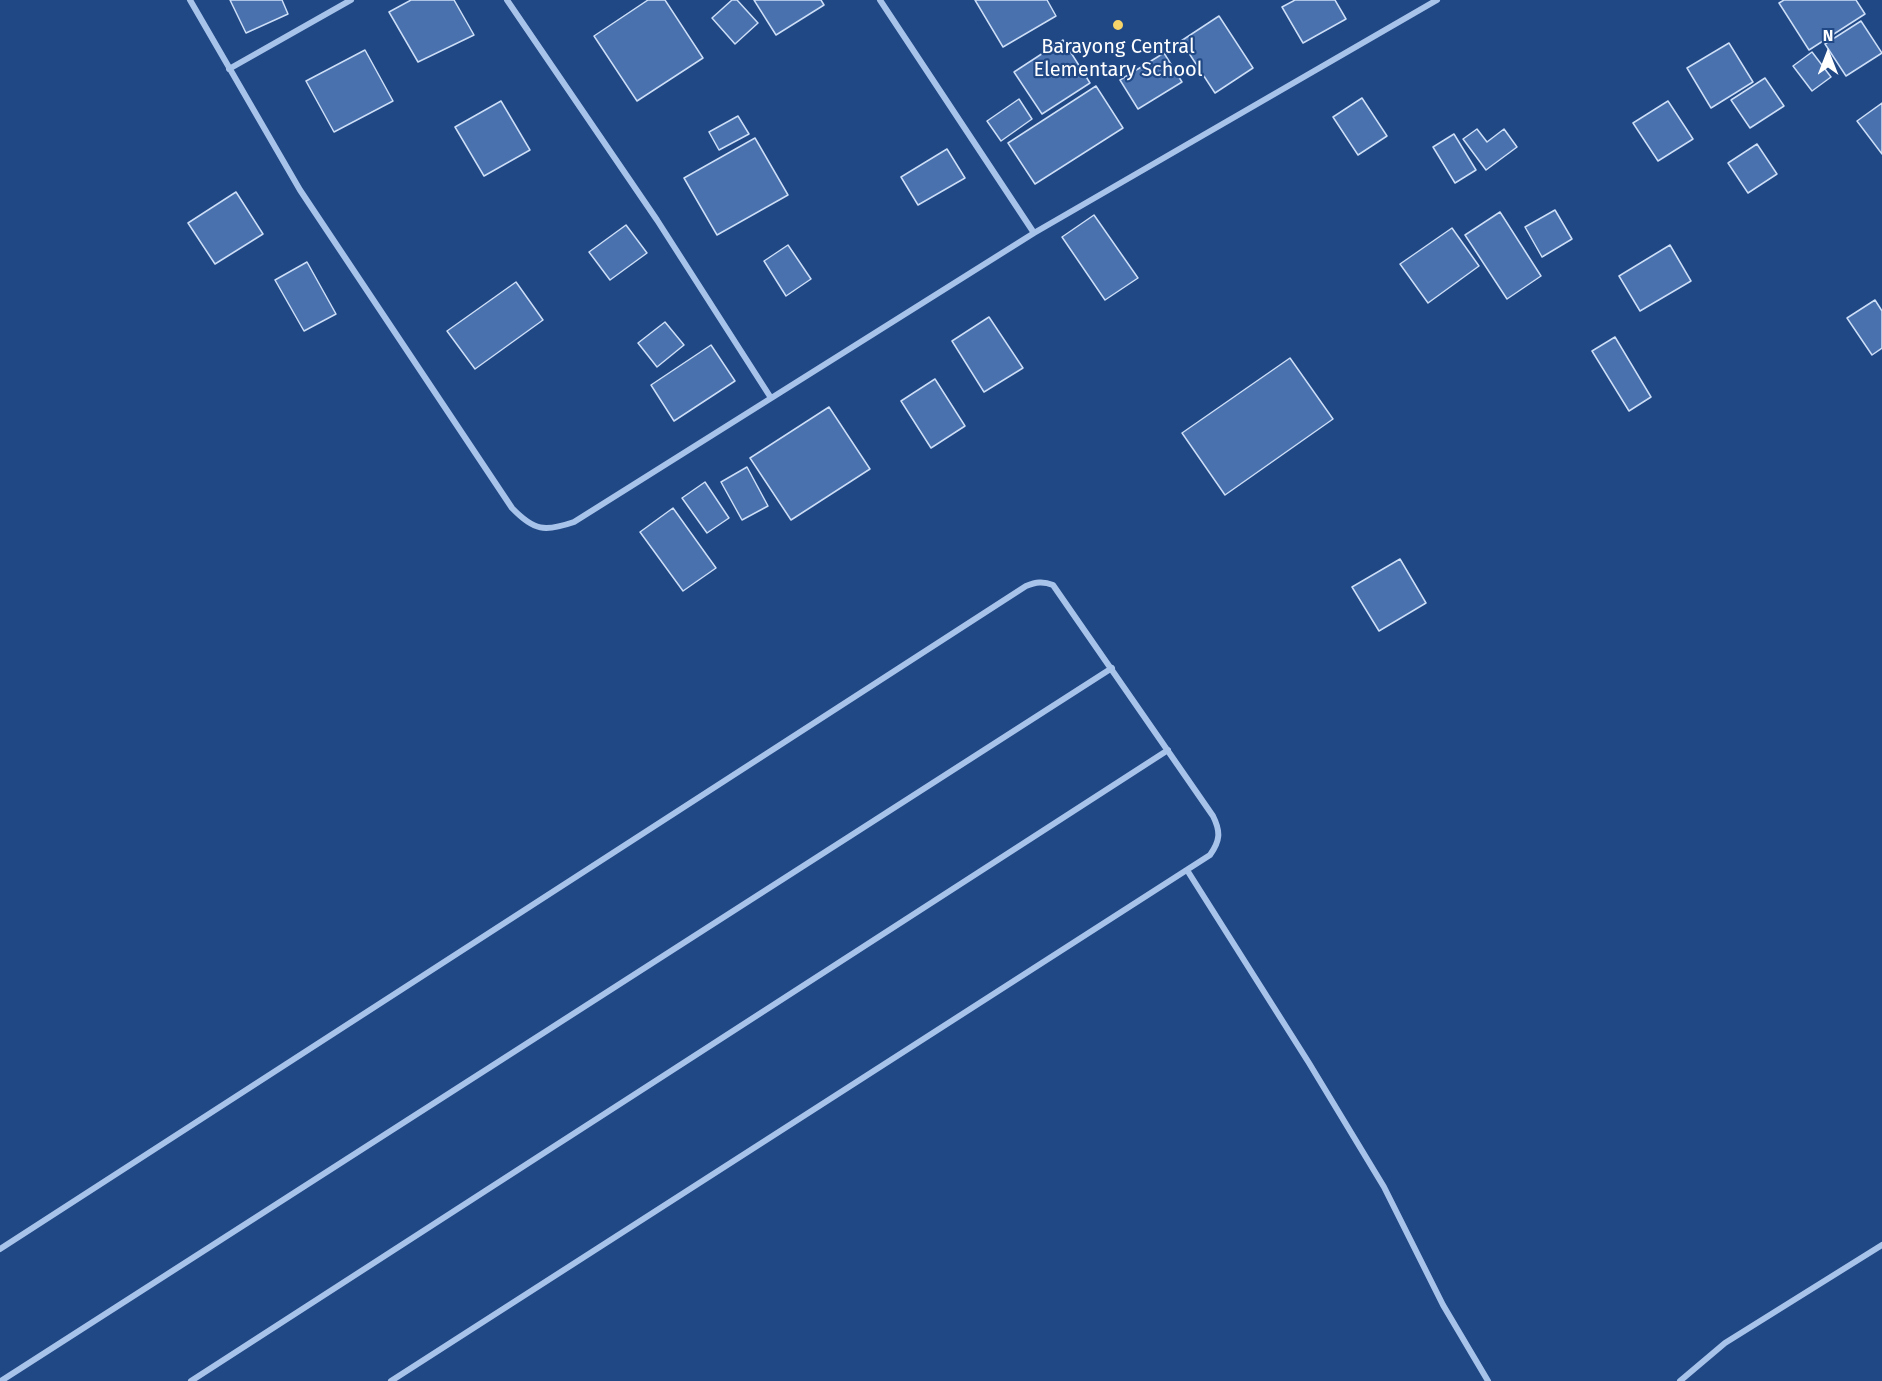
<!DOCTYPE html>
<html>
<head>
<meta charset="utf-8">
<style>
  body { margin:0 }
  #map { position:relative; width:1882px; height:1381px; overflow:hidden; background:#204885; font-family:"Fira Sans",sans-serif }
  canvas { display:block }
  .north { position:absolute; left:1798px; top:24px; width:60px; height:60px; -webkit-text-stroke:4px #204885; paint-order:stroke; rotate:0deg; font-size:16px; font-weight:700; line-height:24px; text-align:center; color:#fff }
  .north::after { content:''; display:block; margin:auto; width:21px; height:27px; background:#fff; clip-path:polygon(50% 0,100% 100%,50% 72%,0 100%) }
</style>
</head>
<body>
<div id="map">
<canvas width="1882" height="1381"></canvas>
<div class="north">N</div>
</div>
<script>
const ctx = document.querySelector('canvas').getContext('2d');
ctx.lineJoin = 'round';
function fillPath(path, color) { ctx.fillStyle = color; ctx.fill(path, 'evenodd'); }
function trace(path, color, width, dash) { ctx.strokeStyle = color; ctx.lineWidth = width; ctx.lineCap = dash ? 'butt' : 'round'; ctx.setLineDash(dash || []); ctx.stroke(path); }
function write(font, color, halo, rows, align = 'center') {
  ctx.font = font + ' "Fira Sans",sans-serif'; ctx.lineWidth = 4.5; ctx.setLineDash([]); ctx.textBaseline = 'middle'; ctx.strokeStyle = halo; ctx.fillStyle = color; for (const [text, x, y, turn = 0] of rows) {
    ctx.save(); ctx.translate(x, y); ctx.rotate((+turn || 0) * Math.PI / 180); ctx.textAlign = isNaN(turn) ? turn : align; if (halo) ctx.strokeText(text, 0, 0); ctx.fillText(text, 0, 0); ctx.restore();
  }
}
const building = new Path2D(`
  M230,0H282L288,14L246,33Z
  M411,0H454L474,35L418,62L389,12Z
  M648,0H665L703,58L637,101L594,36Z
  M732,0H737L758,23L735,44L712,18Z
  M754,0H821L824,5L776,35Z
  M975,0H1047L1056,16L1003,47Z
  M1295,0H1335L1346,19L1303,43L1282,7Z
  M1784,0H1856L1865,14L1809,50L1779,3Z
  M1219,16L1253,68L1215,93L1181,41Z
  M1861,21L1882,53L1846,76L1825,44Z
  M1063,40L1090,83L1042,114L1014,72Z
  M1729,43L1753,82L1711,108L1687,68Z
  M365,50L393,101L334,132L306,81Z
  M1812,52L1831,77L1812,91L1793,66Z
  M1164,53L1182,82L1138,109L1120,80Z
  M1765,78L1784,106L1750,128L1731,100Z
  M1096,86L1123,128L1035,184L1008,143Z
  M1362,98L1387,136L1358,155L1333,117Z
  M1019,99L1032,119L1001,141L987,121Z
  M501,101L530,150L484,176L455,127Z
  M1668,101L1693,139L1658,161L1633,123Z
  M1882,103V154L1857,121Z
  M738,116L749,134L719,150L709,132Z
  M1477,129L1487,142L1504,129L1517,147L1486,170L1463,139Z
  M1454,134L1476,170L1455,183L1433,147Z
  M755,138L788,195L717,235L684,178Z
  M1757,144L1777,174L1748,193L1728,163Z
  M947,149L965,178L918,205L901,177Z
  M236,192L263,234L215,264L188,223Z
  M1555,210L1572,239L1542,257L1525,227Z
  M1500,212L1541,276L1507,299L1465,235Z
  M1094,215L1138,278L1105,300L1062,237Z
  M626,225L647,253L610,280L589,252Z
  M1452,228L1479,266L1428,303L1400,264Z
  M788,245L811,279L786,296L764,261Z
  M1670,245L1691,281L1640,311L1619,276Z
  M307,262L336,314L304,331L275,280Z
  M516,282L543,320L475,369L447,331Z
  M1875,300L1882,311V348L1872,355L1847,318Z
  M989,317L1023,368L984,392L952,341Z
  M665,322L684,345L657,367L638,343Z
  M1615,337L1651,397L1629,411L1592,351Z
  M711,345L735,381L674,421L651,385Z
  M1290,358L1333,419L1225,495L1182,433Z
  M935,379L965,426L931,448L901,401Z
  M829,407L870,469L791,520L750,458Z
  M747,467L768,506L742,520L721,482Z
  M705,482L729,518L707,533L682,498Z
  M673,508L716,568L683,591L640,532Z
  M1400,559L1426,603L1379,631L1352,587Z`);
fillPath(building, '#4871ae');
trace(building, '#cddef7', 1.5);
trace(new Path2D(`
  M190,0L300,190L512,508C534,531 545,532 574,522L1034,233L1437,0
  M507,0L657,220L771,398
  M880,0L1034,233
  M229,69L351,0
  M1187,870L1309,1063L1384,1187L1443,1305L1488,1381
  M0,1249L1026,586C1036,582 1043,581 1053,585L1213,816C1221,832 1220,841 1210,855L391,1381
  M1,1381L1112,668
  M191,1381L1168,750
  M1680,1381L1725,1343L1882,1245`), '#a8c3ea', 6);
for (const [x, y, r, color] of [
  [1118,25,6,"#f7d469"]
]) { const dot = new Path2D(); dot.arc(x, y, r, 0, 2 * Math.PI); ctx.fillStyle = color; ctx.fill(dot); trace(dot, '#204885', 2); }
write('20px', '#fff', '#204885', [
  ["Barayong Central",1118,47],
  ["Elementary School",1118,70]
]);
</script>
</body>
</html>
